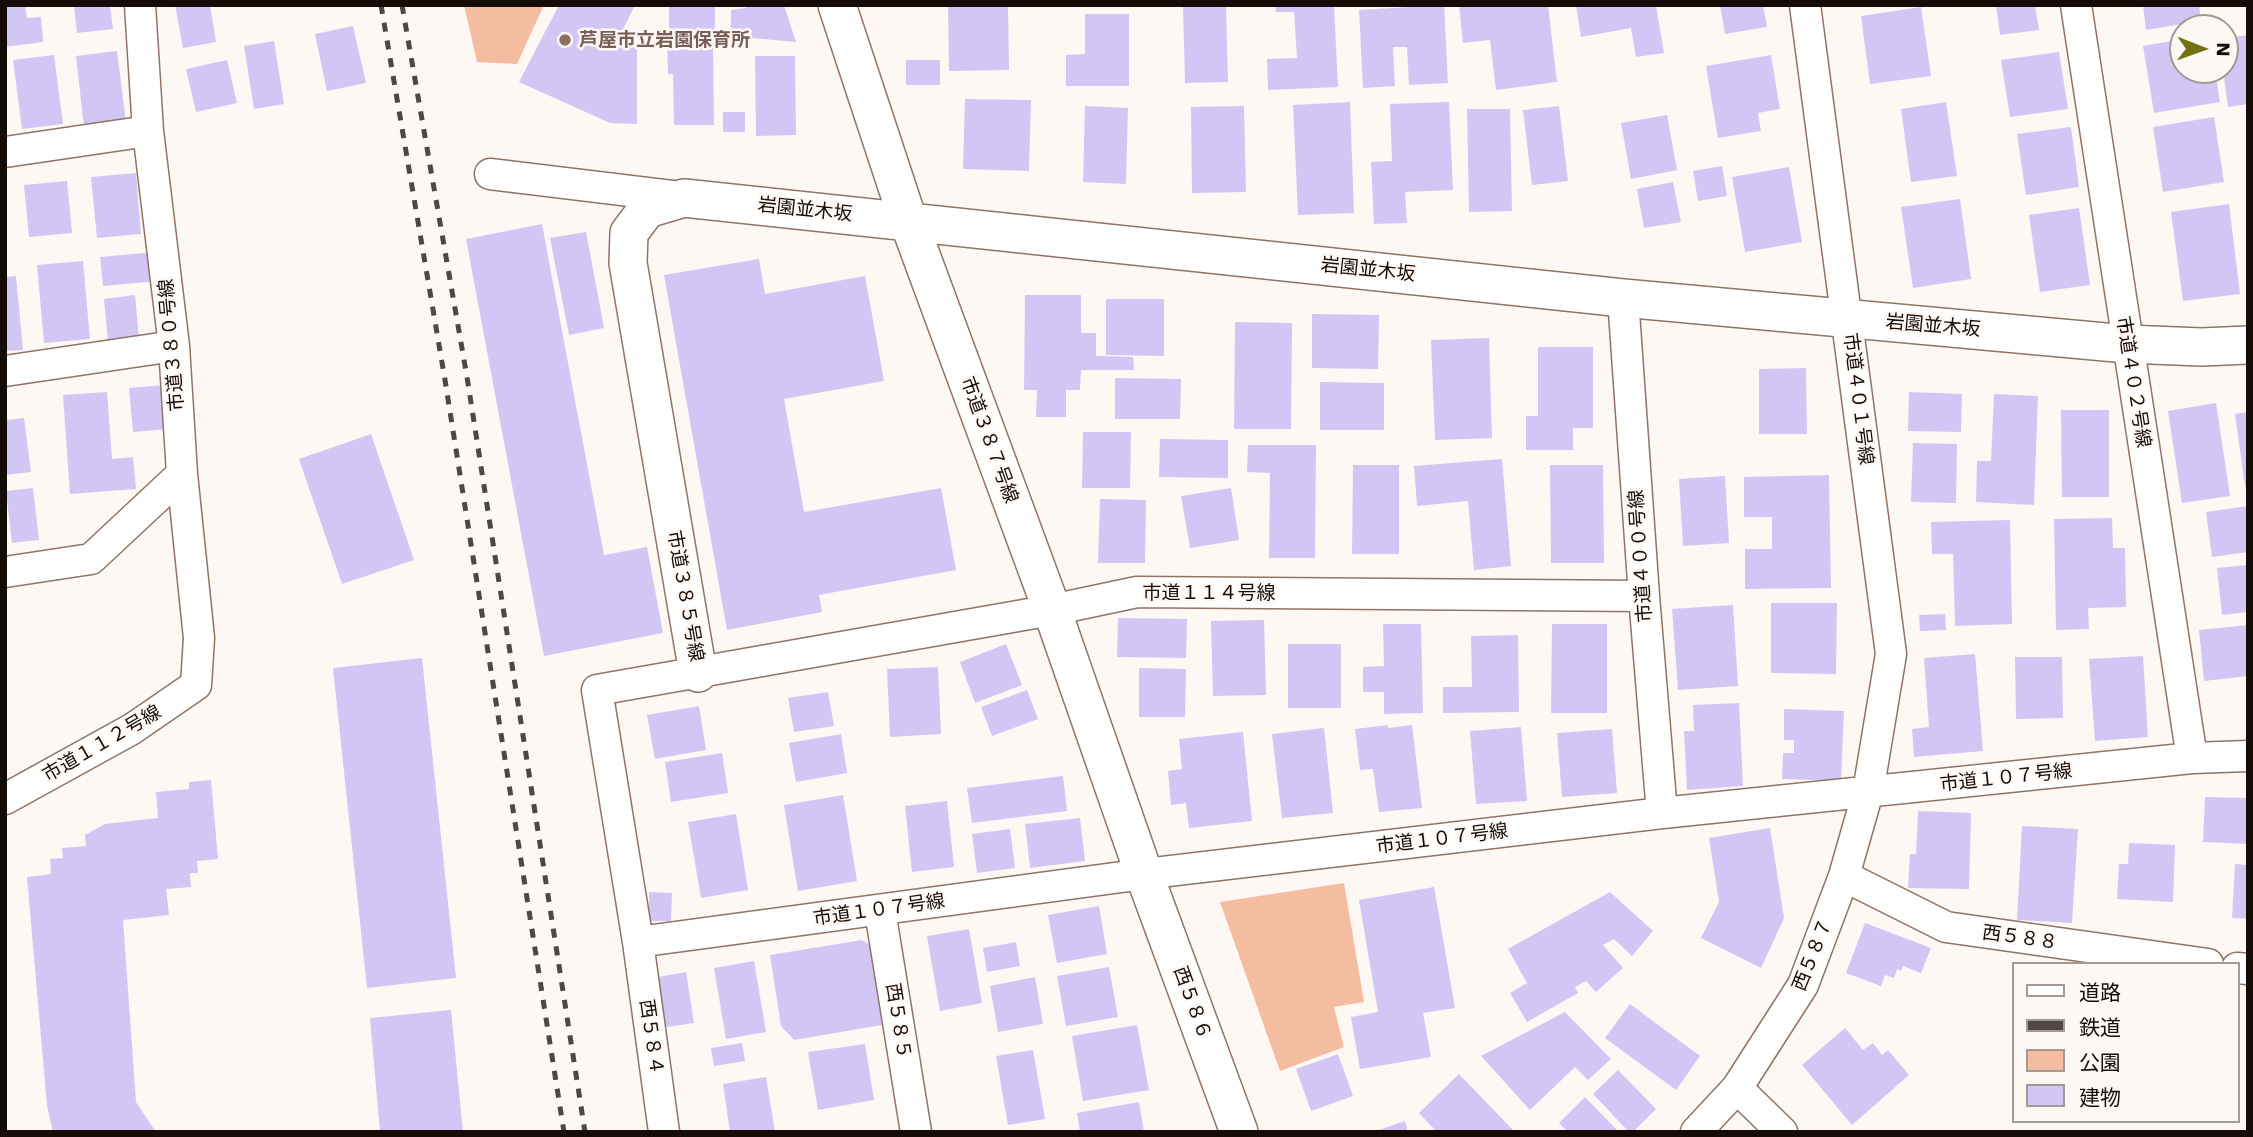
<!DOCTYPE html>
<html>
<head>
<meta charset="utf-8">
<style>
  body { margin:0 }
  #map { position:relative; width:2253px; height:1137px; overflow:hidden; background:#fef8f5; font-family:"Work Sans","Noto Sans JP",sans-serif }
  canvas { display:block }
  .frame { position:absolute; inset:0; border:7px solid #150c07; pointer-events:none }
  .legend { position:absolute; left:2012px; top:962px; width:228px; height:161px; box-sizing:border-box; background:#fef8f5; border:2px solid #a19a96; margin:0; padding:9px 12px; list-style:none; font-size:21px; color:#150c07 }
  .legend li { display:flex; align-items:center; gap:14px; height:35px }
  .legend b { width:35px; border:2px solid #a19a96 }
  .north { position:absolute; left:2169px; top:14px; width:70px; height:70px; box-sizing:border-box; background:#fef8f5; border:2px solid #a19a96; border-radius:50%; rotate:91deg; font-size:19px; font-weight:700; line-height:28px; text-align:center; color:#150c07 }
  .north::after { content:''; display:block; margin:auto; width:24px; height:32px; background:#727114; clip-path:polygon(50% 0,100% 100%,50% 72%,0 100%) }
</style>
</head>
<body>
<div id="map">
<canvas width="2253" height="1137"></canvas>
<div class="frame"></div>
<ul class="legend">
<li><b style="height:9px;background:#fff"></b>道路</li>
<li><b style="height:9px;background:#4f4742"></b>鉄道</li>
<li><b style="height:19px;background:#f5bda0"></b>公園</li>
<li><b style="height:19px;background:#d2c7f4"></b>建物</li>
</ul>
<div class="north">N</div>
</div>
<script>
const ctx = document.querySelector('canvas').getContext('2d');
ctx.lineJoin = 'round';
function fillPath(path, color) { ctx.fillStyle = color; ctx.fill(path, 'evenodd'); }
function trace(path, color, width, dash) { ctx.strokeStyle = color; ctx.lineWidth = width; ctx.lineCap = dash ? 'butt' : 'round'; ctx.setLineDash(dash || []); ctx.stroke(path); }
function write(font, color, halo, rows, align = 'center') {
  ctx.font = font + ' "Work Sans","Noto Sans JP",sans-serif'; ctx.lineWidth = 5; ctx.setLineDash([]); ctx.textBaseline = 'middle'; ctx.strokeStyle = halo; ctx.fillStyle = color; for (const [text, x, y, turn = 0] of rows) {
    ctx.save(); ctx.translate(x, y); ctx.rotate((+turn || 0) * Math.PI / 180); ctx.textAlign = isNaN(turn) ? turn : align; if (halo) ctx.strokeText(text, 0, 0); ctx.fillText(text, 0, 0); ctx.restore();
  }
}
fillPath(new Path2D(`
  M464,5H544L517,64L477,62Z
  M1344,883L1364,1002L1334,1007L1344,1047L1280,1071L1220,902Z`), '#f5bda0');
fillPath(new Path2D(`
  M5,5H25L27,18L41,17L43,42L5,47Z
  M74,5H110L113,29L77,33Z
  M175,5H210L216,42L183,48Z
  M559,5H635L617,42L637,43V124L610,123L519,82Z
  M669,5H715V30L669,31Z
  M745,5H784L796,42L731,36V10L746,8Z
  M948,5H1008L1009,70L949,71Z
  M1183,5H1226L1228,82L1185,83Z
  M1275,5H1334L1338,87L1268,90L1267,59L1297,58L1294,12H1276Z
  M1444,5L1448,83L1409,85L1407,47H1393L1395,86L1363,88L1359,10Z
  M1459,5H1548L1557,82L1496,90L1490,40L1463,43Z
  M1576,5H1656L1664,53L1636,57L1631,28L1581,37Z
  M1720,5H1763L1767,27L1725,34Z
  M1996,5H2035L2039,30L2000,35Z
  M2143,5H2199L2201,21L2146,30Z
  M1921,7L1931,76L1870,84L1861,16Z
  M1085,14H1129V86H1066V55L1085,54Z
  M353,26L366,83L327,91L315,34Z
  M2248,35V104L2228,107L2223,70H2225V38Z
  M2183,39V70H2215L2220,102L2154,113L2143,46Z
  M274,41L284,104L254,109L244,46Z
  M713,42L714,125H674L673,74H668L667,43Z
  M117,51L126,122L84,127L76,56Z
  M2059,52L2068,109L2010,117L2001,60Z
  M54,55L63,124L22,129L13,60Z
  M1771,55L1780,109L1758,113L1761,131L1718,138L1706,66Z
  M755,56H795L796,135L756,136Z
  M227,60L237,103L196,112L186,69Z
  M906,60H940V85H906Z
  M965,99L1031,100L1029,171L963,169Z
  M1350,102L1354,213L1298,215L1293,105Z
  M1449,102L1453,190L1405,192L1407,223L1374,224L1371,162L1392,161L1390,104Z
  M1946,102L1957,176L1911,182L1901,109Z
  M1085,106L1128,108L1126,184L1083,182Z
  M1244,106L1246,192L1192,193L1191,107Z
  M1559,106L1568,181L1532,185L1523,110Z
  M1467,109H1510L1512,211L1469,212Z
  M723,112H745V132H723Z
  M1667,115L1677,170L1631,179L1621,123Z
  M2214,117L2224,182L2163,192L2153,127Z
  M2071,127L2079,187L2026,195L2017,134Z
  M1722,166L1727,196L1698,201L1693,171Z
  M1789,167L1802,242L1745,252L1732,177Z
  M136,173L141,234L97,238L91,177Z
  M67,181L72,233L29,237L24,185Z
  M1673,182L1681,222L1644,228L1637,189Z
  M1960,199L1971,279L1913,288L1901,207Z
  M2229,204L2240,294L2183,301L2171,212Z
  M2079,208L2090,285L2040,292L2029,215Z
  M542,224L604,555L647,547L663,633L544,656L466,239Z
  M586,232L604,328L569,335L550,238Z
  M155,252L158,281L103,286L100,257Z
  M759,259L765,294L865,276L884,381L784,399L804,512L941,488L956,570L819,595L822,612L727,630L664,275Z
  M83,261L90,339L44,343L37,265Z
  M16,276L23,350L5,351V277Z
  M135,295L139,339L108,342L104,299Z
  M1025,295H1081V333H1096V356L1133,357L1134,370H1081L1080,390H1066V417H1036L1037,390H1024Z
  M1106,299H1164V356L1106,355Z
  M1312,314L1379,315L1378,369L1312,368Z
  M1235,322L1292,323L1291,429H1234Z
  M1489,338L1492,438L1435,440L1431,340Z
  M1538,347H1593V428H1573V450H1526V416H1538Z
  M1806,368L1807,434H1759V369Z
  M1115,378L1181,379L1180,419H1115Z
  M1320,382L1384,383V430H1320Z
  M165,385L169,429L133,432L129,388Z
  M107,392L112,459L133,457L136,489L70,494L63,395Z
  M1909,392L1962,394L1961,432L1908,431Z
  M1994,394L2038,396L2034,505L1976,502L1977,461H1991Z
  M2216,403L2230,496L2182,503L2168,411Z
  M2061,410H2109V497H2062Z
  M2248,412V486L2245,487L2235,414Z
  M24,418L31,472L5,475V420Z
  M1083,432H1131L1130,488H1082Z
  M371,434L414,560L342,584L299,459Z
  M1160,439L1228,440V478L1159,477Z
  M1913,443L1957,444L1956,503L1911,502Z
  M1248,445H1316L1315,558H1269L1270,473L1247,472Z
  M1502,459L1511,566L1474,570L1468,501L1417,506L1414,466Z
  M1353,465H1399V554H1352Z
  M1550,465H1603L1604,563H1551Z
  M1829,475L1831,588L1745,589V549H1772V517H1744V477Z
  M1725,476L1729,543L1683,546L1679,479Z
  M33,488L39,540L12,543L6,491Z
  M1231,488L1239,540L1190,548L1181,496Z
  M1100,499L1146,500L1145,563H1098Z
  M2248,506V552L2212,557L2206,512Z
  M2112,518L2113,548H2125L2126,607L2088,608L2089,629L2056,630L2054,519Z
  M2010,520L2012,624L1955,626L1953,554H1932L1931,522Z
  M2248,565V612L2222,615L2217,568Z
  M1771,603H1837L1836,674L1771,673Z
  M1733,605L1738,686L1678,690L1672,609Z
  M1945,614L1946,630L1920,631L1919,615Z
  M1118,618L1187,619L1186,658L1117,657Z
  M1264,620L1266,695L1213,696L1211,621Z
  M1383,624H1421L1423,713L1384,714V692H1363V667L1384,666Z
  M1552,624H1607V713H1551Z
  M2248,625V676L2204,681L2199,630Z
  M1518,635L1519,712L1443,713V687H1472L1471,636Z
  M1006,644L1022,685L975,703L960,662Z
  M1288,644H1341V708H1288Z
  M1975,654L1983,751L1914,757L1912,729L1929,727L1924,658Z
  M2143,656L2148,737L2095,741L2089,659Z
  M2015,657H2062L2063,718L2016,719Z
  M422,658L456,978L367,988L333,668Z
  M938,667L941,734L890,737L887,669Z
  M1139,668L1186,669L1185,717H1139Z
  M1027,690L1038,719L992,736L981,707Z
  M828,692L834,726L794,732L788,698Z
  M1739,703L1743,786L1687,790L1684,731H1694L1693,705Z
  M699,706L706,750L655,759L647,715Z
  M1784,709L1844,711L1841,781L1782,779L1783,753H1794V740H1784Z
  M1388,725V728L1412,725L1422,808L1379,812L1373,769L1360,770L1355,729Z
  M1521,727L1527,801L1476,804L1470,731Z
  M1324,728L1333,813L1282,818L1272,734Z
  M1612,729L1617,793L1562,797L1557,733Z
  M1243,732L1252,821L1189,828L1186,803L1171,805L1168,771L1182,769L1179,739Z
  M841,734L847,773L796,782L789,743Z
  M722,753L728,793L671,802L665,762Z
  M1063,776L1067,811L972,823L967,788Z
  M211,780L218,859L197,861L198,873H190L191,887L166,889L169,915L123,920L136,1102L156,1132H53L47,1106L27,877L51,874L50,859L63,858L62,848L86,846L85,835L105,824L158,818L156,792L189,789V782Z
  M843,795L857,881L798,891L784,805Z
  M2205,797L2248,798V844L2203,842Z
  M947,801L954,867L912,872L905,806Z
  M1918,811L1971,813L1969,889L1908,888L1910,854H1916Z
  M736,814L748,890L701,898L688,822Z
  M1080,818L1085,861L1030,868L1025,824Z
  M2022,826L2078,829L2072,923L2017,920Z
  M1770,828L1784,918L1761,968L1701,938L1719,902L1709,838Z
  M1010,829L1015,868L977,873L972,834Z
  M2129,843L2175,845L2173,902L2117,899L2119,864H2128Z
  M2235,864L2248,865V919L2232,918Z
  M1434,887L1455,1008L1423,1013L1431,1057L1360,1069L1351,1017L1378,1012L1359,900Z
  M649,892L672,893L671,921H649Z
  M1610,892L1653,931L1632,956L1614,939L1603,945L1623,968L1596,992L1586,981L1575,987L1578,993L1527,1022L1510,993L1527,983L1508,949Z
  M1099,906L1107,954L1057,963L1048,915Z
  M1865,923L1931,948L1921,973L1903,966L1901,971L1897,969L1894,978L1885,975L1881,986L1846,973Z
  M969,929L982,1003L940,1011L927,936Z
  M862,940L876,948L888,1024L794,1040L781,1026L770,955Z
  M1016,942L1020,966L987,972L983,948Z
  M754,961L766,1032L726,1039L714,968Z
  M1109,967L1118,1017L1066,1026L1057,976Z
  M686,972L694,1023L660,1028L653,978Z
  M1035,977L1043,1024L998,1032L990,986Z
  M1630,1004L1700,1056L1676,1090L1605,1038Z
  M451,1010L463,1132H380L370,1018Z
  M1565,1012L1611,1059L1588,1080L1575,1067L1530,1110L1481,1056Z
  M1137,1025L1149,1090L1083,1101L1072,1036Z
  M1845,1028L1863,1050L1873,1043L1882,1055L1888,1050L1909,1075L1852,1125L1802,1065Z
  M742,1043L745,1061L714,1066L711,1048Z
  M865,1044L874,1100L818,1110L808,1052Z
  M1033,1050L1045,1119L1008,1125L996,1056Z
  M1338,1054L1353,1096L1311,1111L1296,1069Z
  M1618,1070L1656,1109L1633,1132H1629L1593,1094Z
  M1459,1074L1515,1132H1437L1419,1113Z
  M766,1077L775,1132H730L723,1084Z
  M1585,1097L1619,1132H1568L1559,1123Z
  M1139,1102L1144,1132H1080L1077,1113Z
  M1405,1121L1408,1132H1376V1131Z`), '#d2c7f4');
const minor = new Path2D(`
  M2076,5L2192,758
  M5,152L148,131
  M490,174L680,197
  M1623,298L1644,596L1662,813
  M5,371L174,346
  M5,572L91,559L182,474
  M5,799L132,729L196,685L199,638L182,474L174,346L148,131L140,5
  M1844,876L1946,927L2208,964
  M880,911L916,1132
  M638,942L1144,874L1662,813L2192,758L2248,756
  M2237,968L2248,969
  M1737,1088L1782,1132
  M664,1132L638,942L597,690L1052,610L1137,592L1644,596
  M1696,1132L1737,1088L1803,985L1844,876L1868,792L1891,654L1805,5`);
const tertiary = new Path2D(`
  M837,5L908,220L1052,610L1144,874L1239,1132
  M698,673L628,263L629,233L647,209L684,198L1623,298L2127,344L2201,347L2248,345`);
trace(minor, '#8f7467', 33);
trace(tertiary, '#8f7467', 40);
trace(minor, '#fff', 30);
trace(tertiary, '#fff', 37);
trace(new Path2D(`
  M381,5L445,380L564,1132
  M402,5L467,377L585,1132`), '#4f4742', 5, [9, 9]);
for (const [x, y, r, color] of [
  [565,40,7,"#8d6e63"]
]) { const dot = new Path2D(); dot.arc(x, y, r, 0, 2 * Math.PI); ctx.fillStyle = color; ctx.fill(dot); trace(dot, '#fef8f5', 2.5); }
write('bold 19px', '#785e54', '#fef8f5', [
  ["芦屋市立岩園保育所",579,40]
], 'left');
write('19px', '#150c07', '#fef8f5', [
  ["岩園並木坂",805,210,6],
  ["岩園並木坂",1368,270,6],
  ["岩園並木坂",1933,326,5],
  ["市道３８０号線",172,345,-95],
  ["市道４０２号線",2133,382,81],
  ["市道４０１号線",1858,399,83],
  ["市道３８７号線",989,440,70],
  ["市道４００号線",1641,556,-94],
  ["市道１１４号線",1209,593],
  ["市道３８５号線",685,596,80],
  ["市道１１２号線",102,744,-30],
  ["市道１０７号線",2006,778,-6],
  ["市道１０７号線",1442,839,-7],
  ["市道１０７号線",879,910,-8],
  ["西５８８",2020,938,8],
  ["西５８７",1813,955,-68],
  ["西５８６",1192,1003,70],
  ["西５８５",898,1021,81],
  ["西５８４",651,1037,82]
]);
</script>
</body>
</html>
